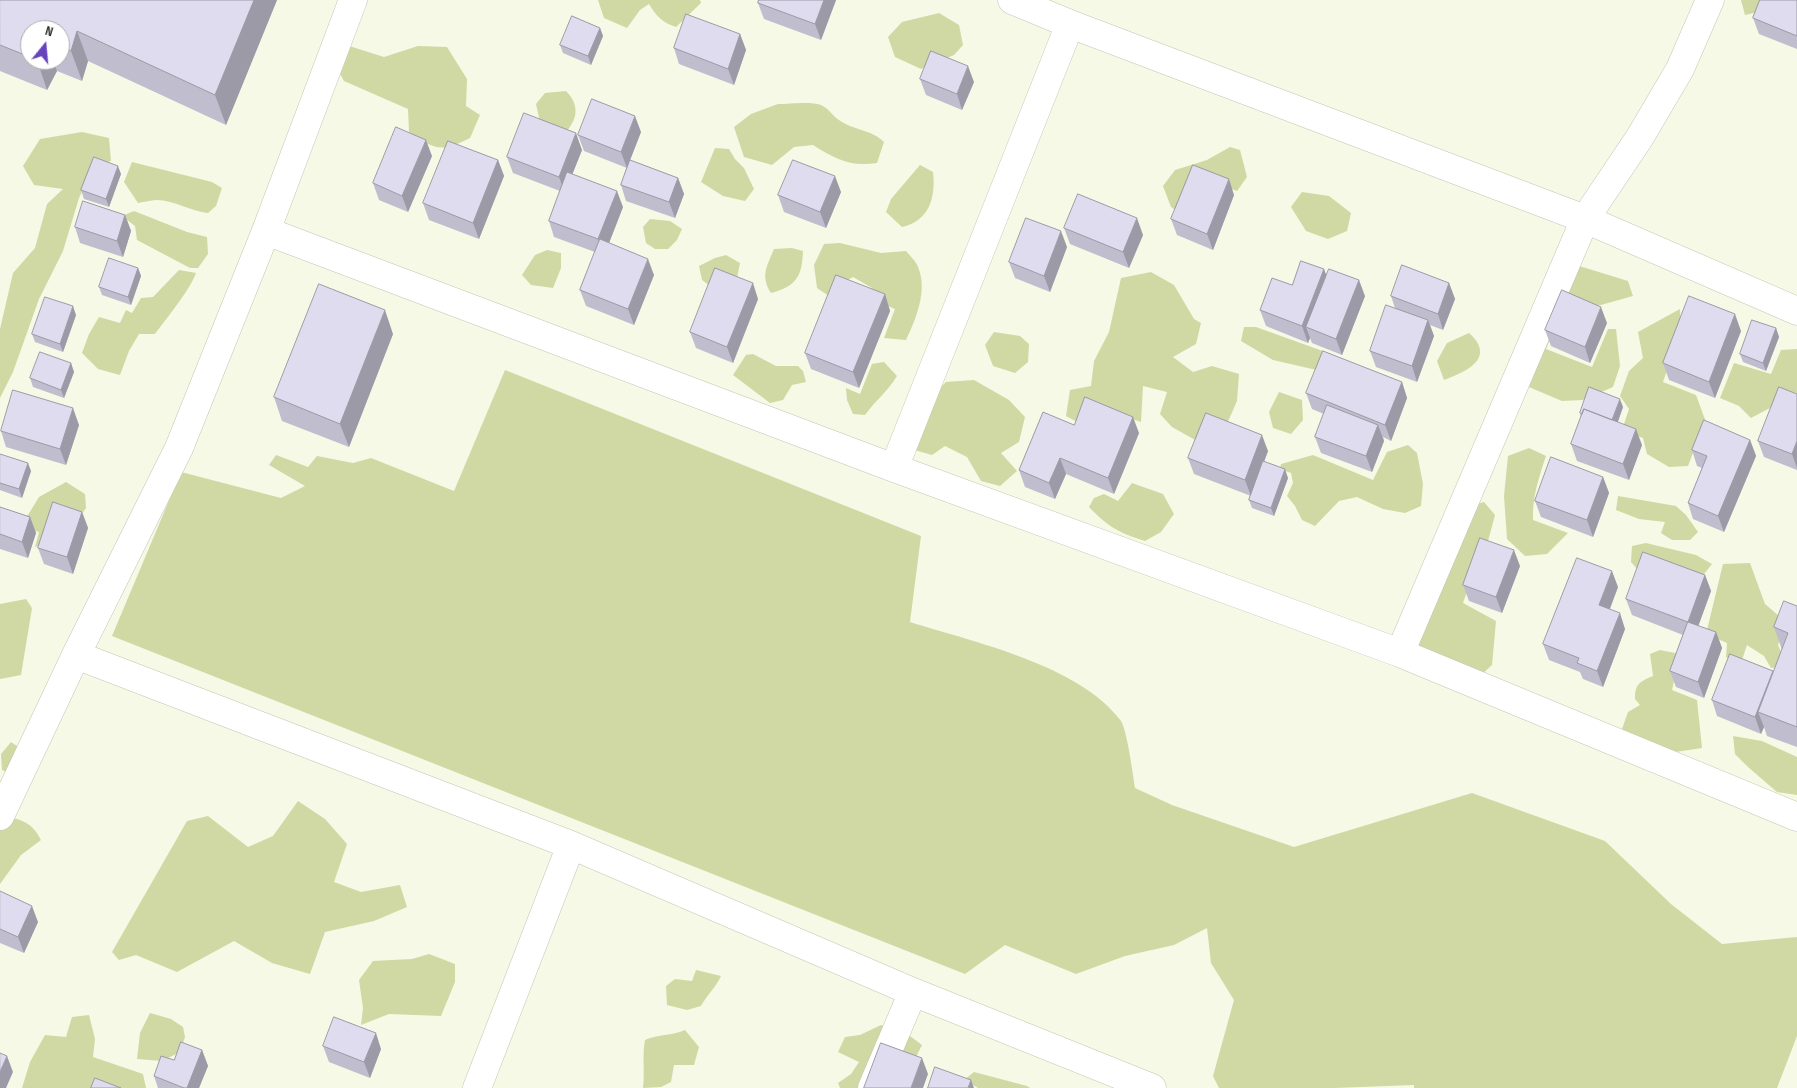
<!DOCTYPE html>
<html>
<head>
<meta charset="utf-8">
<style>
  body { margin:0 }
  #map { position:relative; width:1797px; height:1088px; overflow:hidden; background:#f5f9e6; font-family:"Sofia Sans Condensed",sans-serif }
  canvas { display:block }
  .north { position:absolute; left:20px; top:20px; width:50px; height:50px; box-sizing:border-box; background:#fff; border:1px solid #abaca9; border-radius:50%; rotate:17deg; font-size:14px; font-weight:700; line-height:20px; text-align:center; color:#2e2f28 }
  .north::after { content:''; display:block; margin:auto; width:18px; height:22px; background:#6744bd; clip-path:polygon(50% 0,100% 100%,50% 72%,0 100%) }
</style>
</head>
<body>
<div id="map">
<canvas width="1797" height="1088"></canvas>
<div class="north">N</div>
</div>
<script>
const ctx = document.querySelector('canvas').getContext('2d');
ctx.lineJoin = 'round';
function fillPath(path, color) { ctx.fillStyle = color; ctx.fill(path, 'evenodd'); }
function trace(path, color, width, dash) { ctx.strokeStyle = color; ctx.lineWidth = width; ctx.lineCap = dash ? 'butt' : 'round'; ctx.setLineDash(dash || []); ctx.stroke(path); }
fillPath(new Path2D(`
  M598,0H700L701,3L676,27C663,23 656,16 649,4L640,10L627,28L604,18Z
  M1741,0H1768L1758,12L1745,15Z
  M939,13L959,25L963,45L954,55L921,69L895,57L888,37L902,22Z
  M346,45L384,57L418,46L447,47L467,79L466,106L480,115L470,138C440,153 436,150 409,132L408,109L344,81L332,60Z
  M566,91C580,105 578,120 564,134L540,122L536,104L545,93Z
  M778,104C790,104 810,101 821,105C830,109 832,116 839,120C854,131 871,129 884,142L877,163C850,167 835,159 813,145L794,147L772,165L744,157L734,127L751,114Z
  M82,132L109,138L111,161L94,166L79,198L63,251L39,299L13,372L0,398V329L13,273L35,248L47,204L63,189L34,185L23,166L40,139Z
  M1230,147L1240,150L1247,177L1237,191L1196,176L1180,213L1171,207L1163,186L1175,170L1207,160Z
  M715,148L729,149L735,159L744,168L754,189L745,201L723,196L701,182Z
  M132,162L212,182L222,188L216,206L208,213C190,211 176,201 158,200C152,200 144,202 138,203L124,182Z
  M920,165L933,172C936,198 929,221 902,227L886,212L891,199Z
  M1302,192L1329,196L1351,213L1347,231L1328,239L1306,231L1291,207Z
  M134,211L187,232L207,237L208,254L198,268H190L137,240L135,226L122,216Z
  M650,219L670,221L682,229L677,240L668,249H655L646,243L643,227Z
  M840,243L881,253L906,251C910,256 916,261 918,267C928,290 916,319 906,340L884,338L895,309L874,300L872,288L853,277L839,285L832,298L817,288L814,265L824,244Z
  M792,248L803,251C802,276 797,286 771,293C760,276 767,266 774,249Z
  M547,250L561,253V268L553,288L531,285L522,275L535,255Z
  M726,255L740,263L737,278L713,288L702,280L699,266L715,258Z
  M1563,261L1628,281L1633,296L1590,308L1565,302L1546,349L1592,367L1608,329H1616L1620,366L1613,387L1583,400L1562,401L1517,382Z
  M179,270L196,273C190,290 166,319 155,334H139L129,351L120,375L98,369L82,353L89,334L99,317L120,323L126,310L132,313L141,298L153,297Z
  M1151,272L1174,285L1194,319L1201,323L1196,344L1173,357L1193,372L1212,366L1239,374L1237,401L1226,426L1197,441L1172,427L1160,414L1167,392L1143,386L1141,422L1090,405L1079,423L1066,416L1070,390L1091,386L1094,361L1109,332L1121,278Z
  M1680,309L1681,331L1663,382L1696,395L1707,425L1699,437L1688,466L1669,467L1647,454L1643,438L1622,430L1629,409L1620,396L1629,371L1643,358L1638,332Z
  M1244,327H1256L1331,354L1334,361L1321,371L1273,360L1241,341Z
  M994,332L1020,336L1029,344L1028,362L1015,373L993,366L985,345Z
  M1469,333C1497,358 1466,372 1444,380L1437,361L1447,343Z
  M1797,349V393L1789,392L1770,408L1751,418L1739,406L1720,398L1734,363L1771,374L1781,350Z
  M753,354L776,366H798L803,371L806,382L792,385L783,400L770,403L733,375L746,355Z
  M884,362L897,376C888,391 875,401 865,415L853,414L847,400L846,388L860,394L872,364Z
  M505,370L921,536L910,622C973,642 1080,665 1121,721C1127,730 1133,775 1135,788L1172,805L1294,847L1472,793L1605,841L1671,904L1722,944L1797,937V1036L1777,1088H1414V1085L1334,1088H1219L1213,1076L1234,1000L1211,963L1207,928L1174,945L1125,956L1076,974L1005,945L965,974L112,636L181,472L281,498L305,486L269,465L276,455L308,467L317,456L353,463L371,458L454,491Z
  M974,380L1009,400L1025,417L1019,442L1001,453L1017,471L1000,486L981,481L967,457L945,446L932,455L911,449L930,398L946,382Z
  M1279,392L1302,400L1303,420L1291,434L1273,428L1269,412Z
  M1408,445L1417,453L1423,484L1421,506L1405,513L1383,509L1357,497L1339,501L1315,526L1302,520L1295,506L1287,496L1293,483L1291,473L1280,469L1281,464L1313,455L1373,480L1387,452Z
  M1529,448L1546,456C1539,477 1532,497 1533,520L1568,533L1547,554L1525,556L1507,539L1504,496L1508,456Z
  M66,482L85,494L86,508C74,525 56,541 35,547L39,532L25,527L18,521L28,515L39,497Z
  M1132,483L1163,494L1174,514L1161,532L1145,541C1119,533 1107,526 1089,507L1094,498L1104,494L1118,501Z
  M1618,496L1676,506L1686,515L1698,532L1690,540H1672L1661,533L1665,522L1639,519L1616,510Z
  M1484,502L1495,515L1488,541L1481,550L1463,603L1496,621L1492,665L1477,679L1408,649L1450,511Z
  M1646,543L1696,555L1712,564L1700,579L1638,570L1631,562L1632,546Z
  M1750,563L1765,604L1786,622L1778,645L1787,666L1771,668L1764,656L1747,645L1740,666L1726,657L1727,643L1706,634L1723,564Z
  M26,599L32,608L21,675L0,679V604Z
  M1660,650L1680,654L1672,690L1697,700L1702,748L1669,753L1627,737L1622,729L1628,712L1640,705L1635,699C1635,684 1639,682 1653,676L1650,654Z
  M1733,736L1762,741L1797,757V795L1777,792L1748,767L1735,754Z
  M11,742L29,754L20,778L2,770L1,754Z
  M298,801L325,819L347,844L334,882L361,892L400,885L407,907L374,921L325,932L310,974L272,963L234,941L177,972L136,955L119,960L112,952L187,821L208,816L248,847L273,836Z
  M0,815C19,819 32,821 41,840L21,855L0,884Z
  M429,954L455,964V982L441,1016L389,1014L361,1025L363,1008L359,980L373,961L412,959Z
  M696,970L721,976C716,987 707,995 701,1006L687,1010L667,1005L666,986L675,979L692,981Z
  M150,1013L171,1019L183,1027L185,1037L180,1052L162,1061L137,1059L140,1033Z
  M89,1015L95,1039L93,1057L143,1074L146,1088H22L30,1062L45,1035L66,1037L72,1017Z
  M881,1025L910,1036L922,1045L915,1059L872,1088H840L838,1083L851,1074L859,1062L838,1052L845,1037L860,1035Z
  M685,1030L699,1047L694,1065H674L671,1082L661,1087L643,1088C645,1071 642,1056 645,1040C659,1034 671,1036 685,1030Z
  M974,1072L1027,1086L1030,1088H978L964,1080Z`), '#d0d9a3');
const street = new Path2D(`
  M1012,0L1070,24L1585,219L1797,311
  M266,231L894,468L1400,653L1797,817
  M894,468L1070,24
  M1400,653L1585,219L1640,137L1680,69L1710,0
  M76,655L571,845L913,992L1152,1088
  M0,816L76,655L179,448L266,231L353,0
  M477,1088L571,845
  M872,1088L913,992`);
trace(street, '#c3c7b4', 29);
trace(street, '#fff', 28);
fillPath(new Path2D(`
  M0,0H277L226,125L88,61L82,81L57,71L47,90L0,71ZM30,30H60V60H30Z
  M759,0H836L821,40L764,19L758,3Z
  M1797,0V49L1759,34L1753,18Z
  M600,28L603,36L591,65L563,53L560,45Z
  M740,34L746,50L734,85L679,64L674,48Z
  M920,79L974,82L962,110L926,95Z
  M641,132L630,160L678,178L684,194L675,218L626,201L621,185L627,168L584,151L578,135Z
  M582,150L572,174L623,207L609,243L654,275L634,325L586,306L580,290L595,252L554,237L549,221L560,191L513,173L507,157Z
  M432,156L408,212L379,200L373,183Z
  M498,160L504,176L479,239L429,220L423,203Z
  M121,174L109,207L84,199L81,190Z
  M841,192L826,228L784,212L778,195Z
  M1234,195L1213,250L1177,235L1171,219Z
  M125,215L131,231L123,257L80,243L75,227Z
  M1064,228L1143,235L1129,268L1070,244Z
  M1067,247L1050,292L1015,278L1009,262Z
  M138,268L141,276L131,305L102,295L99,287Z
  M1324,269L1326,275L1365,296L1342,355L1312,343L1310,338L1308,343L1266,326L1260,310L1292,285Z
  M1449,283L1455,299L1443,330L1430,325L1434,336L1417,382L1376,367L1370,351L1395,308L1391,296Z
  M885,294L890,311L859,388L811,369L805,353Z
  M758,299L733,363L696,348L690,332Z
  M76,315L63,352L35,342L32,334Z
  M1607,323L1590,363L1551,346L1545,330Z
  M1776,328L1779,337L1766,371L1743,362L1740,354Z
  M1741,331L1715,398L1669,380L1663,363Z
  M393,334L349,447L282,421L274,397Z
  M71,363L74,372L64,398L33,387L30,378Z
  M1402,382L1407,398L1391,441L1383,437L1384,441L1372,472L1321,453L1315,437L1324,414L1312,409L1306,393Z
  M1797,394V470L1764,457L1758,441Z
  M1623,407L1618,422L1642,445L1629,480L1577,461L1571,444L1581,417L1580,413Z
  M79,425L66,465L6,447L1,431Z
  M1074,425L1139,433L1114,494L1066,474L1055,499L1025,487L1019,470Z
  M1750,440L1756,456L1724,532L1693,519L1688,503L1702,468L1697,466L1692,450Z
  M1268,451L1264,462L1288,478L1274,516L1252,508L1249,500L1251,496L1194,474L1188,458Z
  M0,454L31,471L22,498L0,490Z
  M1603,477L1609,493L1593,537L1541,517L1535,501Z
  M0,507L30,517L36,533L28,558L0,549Z
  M82,512L88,528L73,574L44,564L38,548Z
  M1520,566L1502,613L1469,601L1463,585Z
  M1705,575L1711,591L1698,626L1716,632L1722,648L1704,698L1676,687L1670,671L1683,635L1632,615L1626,599Z
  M1618,587L1610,609L1625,629L1603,687L1583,679L1580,672L1549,660L1543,644Z
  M1797,606V747L1767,736L1764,727L1761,734L1717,716L1712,700L1774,672L1782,650L1774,627Z
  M0,891L38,922L24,953L0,943Z
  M323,1046L381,1049L370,1078L329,1062Z
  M202,1050L208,1066L199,1088H158L154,1076L174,1060Z`), '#c0bdce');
fillPath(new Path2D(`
  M254,0H277L226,125L215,95Z
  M824,0H836L821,40L815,24Z
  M600,28L603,36L591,65L588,56Z
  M77,31L88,61L82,81L71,51Z
  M740,34L746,50L734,85L728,69Z
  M37,60H53L57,71L47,90Z
  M968,66L974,82L962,110L957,94Z
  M635,116L641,132L627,168L621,152Z
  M576,133L582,150L565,193L559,177Z
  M426,140L432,156L408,212L402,196Z
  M498,160L504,176L479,239L473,223Z
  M118,166L121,174L109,207L106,199Z
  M835,176L841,192L826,228L820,212Z
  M678,178L684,194L675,218L669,202Z
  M1229,179L1234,195L1213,250L1207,234Z
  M617,191L623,207L604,256L598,239Z
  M125,215L131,231L123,257L117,241Z
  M1137,218L1143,235L1129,268L1123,252Z
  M1061,231L1067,247L1050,292L1044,276Z
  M648,259L654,275L634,325L628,309Z
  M138,268L141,276L131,305L128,297Z
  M1324,269L1330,286L1306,327L1310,338L1308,343L1302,326Z
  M1359,280L1365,296L1342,355L1336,339Z
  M753,283L758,299L733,363L727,347Z
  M1449,283L1455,299L1443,330L1438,314Z
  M885,294L890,311L859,388L853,372Z
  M73,306L76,315L63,352L60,344Z
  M1601,307L1607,323L1590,363L1585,347Z
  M385,310L393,334L349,447L340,424Z
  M1735,314L1741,331L1715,398L1709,382Z
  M1428,320L1434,336L1417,382L1412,366Z
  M1776,328L1779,337L1766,371L1763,363Z
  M71,363L74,372L64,398L61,390Z
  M1402,382L1407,398L1391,441L1385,425Z
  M1620,399L1623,407L1614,432L1611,424Z
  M73,408L79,425L66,465L60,449Z
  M1133,417L1139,433L1114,494L1108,478Z
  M1378,425L1384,441L1372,472L1366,456Z
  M1636,429L1642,445L1629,480L1623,464Z
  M1262,435L1268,451L1251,496L1245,480Z
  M1750,440L1756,456L1724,532L1718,516Z
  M1797,441V468L1792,454Z
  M1060,458L1066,474L1055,499L1049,483Z
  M28,463L31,471L22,498L19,489Z
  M1285,469L1288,478L1274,516L1271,508Z
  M1603,477L1609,493L1593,537L1587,520Z
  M82,512L88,528L73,574L67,557Z
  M30,517L36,533L28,558L22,542Z
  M1514,550L1520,566L1502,613L1496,597Z
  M1612,571L1618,587L1605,621L1599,605Z
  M1705,575L1711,591L1694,638L1688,622Z
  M1620,613L1625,629L1603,687L1597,671Z
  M1716,632L1722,648L1704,698L1698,682Z
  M1773,671L1758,712L1764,727L1761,734L1755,717Z
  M32,906L38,922L24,953L18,937Z
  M376,1033L381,1049L370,1078L364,1062Z
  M202,1050L208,1066L199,1088H187Z
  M7,1056L13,1072L6,1088H0V1072Z
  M922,1058L928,1074L923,1088H911Z
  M971,1080L974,1088H968Z`), '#9c9aa7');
const building = new Path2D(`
  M0,0H254L215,95L77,31L71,51L60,47V30H30V57L0,45Z
  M759,0H824L815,24L758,3Z
  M1760,0H1797V36L1753,18Z
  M686,14L740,34L728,69L674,48Z
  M572,16L600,28L588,56L560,45Z
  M931,51L968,66L957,94L920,79Z
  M592,99L635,116L621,152L578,135Z
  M524,113L576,133L559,177L507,157Z
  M396,127L426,140L402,196L373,183Z
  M448,141L498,160L473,223L423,203Z
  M94,157L118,166L106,199L81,190Z
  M630,160L678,178L669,202L621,185Z
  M793,160L835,176L820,212L778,195Z
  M1193,165L1229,179L1207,234L1171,219Z
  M567,172L617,191L598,239L549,221Z
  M1078,194L1137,218L1123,252L1064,228Z
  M83,201L125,215L117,241L75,227Z
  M1026,218L1061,231L1044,276L1009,262Z
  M600,239L648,259L628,309L580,290Z
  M109,258L138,268L128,297L99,287Z
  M1301,261L1324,269L1302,326L1260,310L1272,278L1292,285Z
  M1402,265L1449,283L1438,314L1391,296Z
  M715,268L753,283L727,347L690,332Z
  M1329,269L1359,280L1336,339L1306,327Z
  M836,275L885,294L853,372L805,353Z
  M319,284L385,310L340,424L274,397Z
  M1562,290L1601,307L1585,347L1545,330Z
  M1689,296L1735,314L1709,382L1663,363Z
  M45,297L73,306L60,344L32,334Z
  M1386,305L1428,320L1412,366L1370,351Z
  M1752,320L1776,328L1763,363L1740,354Z
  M1323,351L1402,382L1385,425L1306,393Z
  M40,352L71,363L61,390L30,378Z
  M1589,387L1620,399L1612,420L1584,409L1582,414L1580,413Z
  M1779,387L1797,394V441L1792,454L1758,441Z
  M13,390L73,408L60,449L1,431Z
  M1085,397L1133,417L1108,478L1060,458L1049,483L1019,470L1043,412L1074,425Z
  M1327,405L1378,425L1366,456L1315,437Z
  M1584,409L1636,429L1623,464L1571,444Z
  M1206,413L1262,435L1245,480L1188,458Z
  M1704,420L1750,440L1718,516L1688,503L1707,456L1692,450Z
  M0,454L28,463L19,489L0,483Z
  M1551,457L1603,477L1587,520L1535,501Z
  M1263,461L1285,469L1271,508L1249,500Z
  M53,502L82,512L67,557L38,548Z
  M0,507L30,517L22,542L0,534Z
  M1480,538L1514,550L1496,597L1463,585Z
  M1643,552L1705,575L1688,622L1626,599Z
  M1577,558L1612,571L1599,605L1620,613L1597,671L1577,663L1579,658L1543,644Z
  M1784,601L1797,606V727L1758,712L1788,633L1774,627Z
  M1688,622L1716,632L1698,682L1670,671Z
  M1730,654L1773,671L1755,717L1712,700Z
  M0,891L32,906L18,937L0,929Z
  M334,1017L376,1033L364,1062L323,1046Z
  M181,1042L202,1050L187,1088H184L154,1076L161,1056L174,1060Z
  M881,1043L922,1058L911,1088H864Z
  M0,1053L7,1056L0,1072Z
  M935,1067L971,1080L968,1088H928Z
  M95,1078L121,1088H91Z`);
fillPath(building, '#dfdcef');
trace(building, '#9c9aa7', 1);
</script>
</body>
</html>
